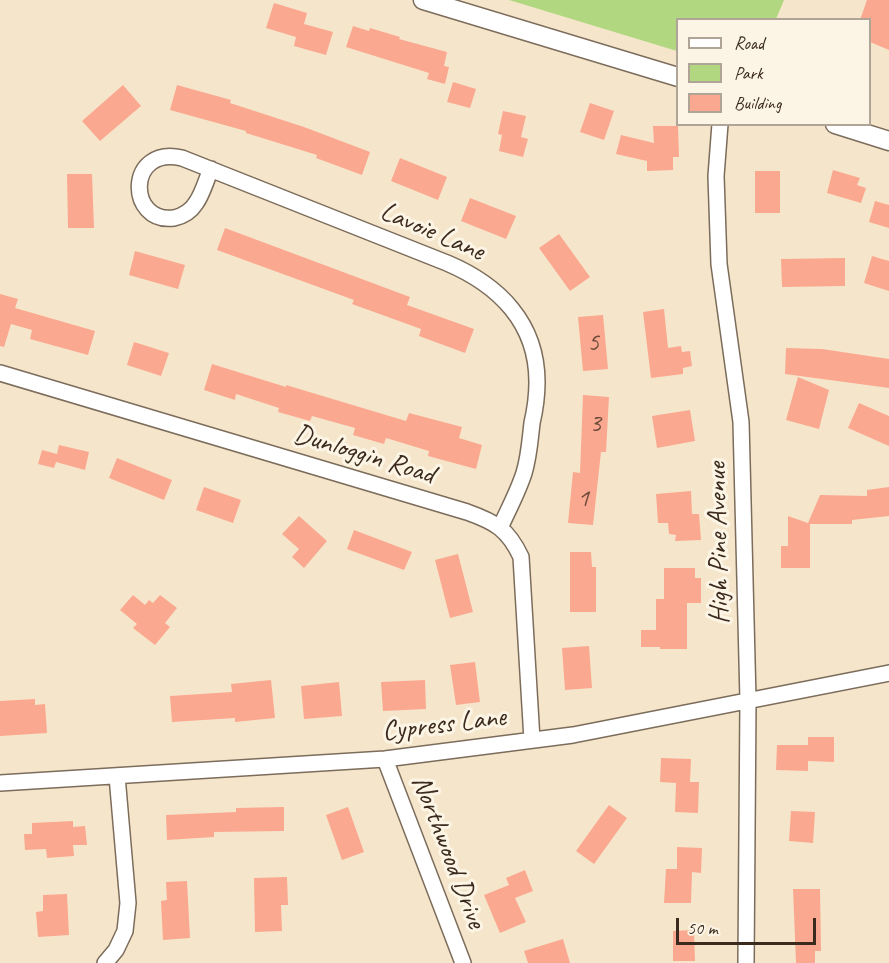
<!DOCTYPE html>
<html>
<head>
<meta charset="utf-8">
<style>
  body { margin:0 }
  #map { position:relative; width:889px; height:963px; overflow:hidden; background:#f5e6cb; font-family:Caveat,sans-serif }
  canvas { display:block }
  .legend { position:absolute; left:676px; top:18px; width:195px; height:108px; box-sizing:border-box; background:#fcf5e5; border:2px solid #afa495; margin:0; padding:8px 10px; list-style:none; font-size:18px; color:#3b2a1e }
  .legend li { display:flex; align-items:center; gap:12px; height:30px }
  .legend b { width:30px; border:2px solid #afa495 }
  .scale { position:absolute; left:676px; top:918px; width:140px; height:27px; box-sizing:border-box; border:3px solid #3b2a1e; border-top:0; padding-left:8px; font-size:18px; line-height:21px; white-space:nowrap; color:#3b2a1e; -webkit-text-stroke:4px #fcf5e5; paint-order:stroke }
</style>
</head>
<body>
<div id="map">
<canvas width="889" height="963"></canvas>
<ul class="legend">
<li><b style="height:8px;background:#fff"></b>Road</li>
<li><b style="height:16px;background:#b1d781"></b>Park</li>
<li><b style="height:16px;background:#fba890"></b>Building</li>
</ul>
<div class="scale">50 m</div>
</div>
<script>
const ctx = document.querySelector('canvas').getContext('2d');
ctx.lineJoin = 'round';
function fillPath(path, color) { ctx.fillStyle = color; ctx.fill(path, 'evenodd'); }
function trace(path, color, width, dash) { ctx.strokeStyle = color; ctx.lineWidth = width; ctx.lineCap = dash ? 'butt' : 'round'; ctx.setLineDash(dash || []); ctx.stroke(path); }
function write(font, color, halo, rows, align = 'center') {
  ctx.font = font + ' Caveat,sans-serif'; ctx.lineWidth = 6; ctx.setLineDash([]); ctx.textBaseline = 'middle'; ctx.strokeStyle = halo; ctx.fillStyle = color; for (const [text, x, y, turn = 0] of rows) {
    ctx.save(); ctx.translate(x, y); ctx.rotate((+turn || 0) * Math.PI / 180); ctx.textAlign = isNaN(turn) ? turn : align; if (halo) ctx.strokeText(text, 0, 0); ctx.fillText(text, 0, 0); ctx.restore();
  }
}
fillPath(new Path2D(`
  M509,0H784L776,19L678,20L677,51Z`), '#b1d781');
fillPath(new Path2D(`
  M867,0H889V50L870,42V20H860Z
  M274,3L307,13L304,24L333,32L326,55L294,46L296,37L266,28Z
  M353,26L369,31L370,28L400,37L399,39L447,52L444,66L449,67L445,84L427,79L429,73L346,47Z
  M453,82L476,89L470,108L447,102Z
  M123,85L141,106L100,141L82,121Z
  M177,85L231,100L230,103L304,127L370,152L362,175L316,158L317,155L246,133V131L170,110Z
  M590,103L614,111L604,140L580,132Z
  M503,111L526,116L521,137L528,139L523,157L499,151L502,135L498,134Z
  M653,126H678L679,157H673V170L647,171V161L616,154L621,135L654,143Z
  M400,158L447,177L438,200L391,181Z
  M833,170L860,178L857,185L866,188L861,203L827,193Z
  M755,171H780V213H755Z
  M67,174H92L94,228H68Z
  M470,198L516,216L506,239L461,221Z
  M875,201L889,205V228L869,222Z
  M225,228L410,297L407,305L474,329L465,353L419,336L421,329L352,304L354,300L217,250Z
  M559,234L590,277L570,291L539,248Z
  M135,251L185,265L178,289L129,275Z
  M872,256L889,261V291L864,283Z
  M845,258V286L782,287L781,259Z
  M0,294L18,299L15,308L95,331L88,355L30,339L32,330L11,324L4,347L0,346Z
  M664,309L668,348L681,346L682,352L690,351L692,366L683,368V374L651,378L643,312Z
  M603,315L608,369L583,371L578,317Z
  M134,342L169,353L161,376L127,365Z
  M786,348L822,349L889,359V388L785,374Z
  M212,364L286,387V385L406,421L409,413L462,427L459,438L482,445L476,469L428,456L429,451L386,438L384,444L353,435L355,428L312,416L310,421L278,412L279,408L236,394L235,400L204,390Z
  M798,377L829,390L819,429L786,420Z
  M583,395L609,397L606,452H601L593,525L568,523L573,472L580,473Z
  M859,403L889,416V446L848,428Z
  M690,410L695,441L657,448L652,416Z
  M59,445L89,452L85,470L56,462L54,468L38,464L42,450L57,454Z
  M117,458L172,480L164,500L109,478Z
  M204,487L241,500L233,523L196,510Z
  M889,487V516L852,520V524H810V568H781V546H788V516L808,523L820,495L867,496V490Z
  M691,491L692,514H699L701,540L675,541L676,535L669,534L668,523H658L656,494Z
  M299,516L327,541L304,568L292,557L299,549L282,534Z
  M354,530L412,552L404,570L347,549Z
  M570,552H591L592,567H596V612H570Z
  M458,554L473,612L450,618L435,560Z
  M664,568H695V578H701V603H687V649H660V647H641V630H656V599H664Z
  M133,595L145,605L149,600L153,603L160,595L177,608L165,623L170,627L155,645L133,628L137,624L120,610Z
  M589,646L592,688L565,690L562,648Z
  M475,662L480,702L456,705L450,665Z
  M271,680L275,718L235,722V718L172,722L170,696L232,692L231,684Z
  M425,680L426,709L383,711L381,682Z
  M339,682L342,716L304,719L301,686Z
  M35,699V705L45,704L47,733L0,736V701Z
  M808,737H834V762L808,761V771L776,770L777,745H808Z
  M661,758L691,759L690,782H699L698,813L675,812L676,783L660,782Z
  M609,805L627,818L594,864L576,851Z
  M284,807V831L214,832V837L167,840L166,815L236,812V808Z
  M348,807L364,852L342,860L326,815Z
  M791,811L815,812L813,843L789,841Z
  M73,821V827L85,826L87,845H73L74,856L47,858L46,849L25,850L24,834H32V823Z
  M677,847L702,848L701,873L692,872L691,903H664L666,869H677Z
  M525,870L533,891L515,898L526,922L500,933L484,895L509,885L506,878Z
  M287,877L288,905H281L282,931L255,932L254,878Z
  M187,881L190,938L163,940L161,901L167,900L166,882Z
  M793,889H820L821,951H815V963H796Z
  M67,894L69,935L38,937L36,912L43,911V895Z
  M694,930L695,961H673V931Z
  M563,939L570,963H528L524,951Z`), '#fba890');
const minor = new Path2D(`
  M720,124L716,176L719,264L741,422L748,700L746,963
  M211,169C206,180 203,193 196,203C191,211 183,216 174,218C127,224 126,145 182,158L447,263C499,285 537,323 537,382C537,396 535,410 532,423C530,440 529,457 524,473C518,492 508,510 500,528
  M0,373L467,512C495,522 508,529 521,557L532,740
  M385,759L463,963
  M0,783L385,759L573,735L889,673
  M105,963L116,950L125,931L128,903L117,776`);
const tertiary = new Path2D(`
  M423,0L678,77
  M835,124L889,141`);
trace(minor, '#7c6c5b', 18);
trace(tertiary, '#7c6c5b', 21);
trace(minor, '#fff', 15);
trace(tertiary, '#fff', 18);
write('26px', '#6b4a3a', null, [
  ["5",593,343],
  ["3",595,424],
  ["1",583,499]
]);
write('28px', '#3b2a1e', '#fcf5e5', [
  ["Lavoie Lane",432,232,23],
  ["Dunloggin Road",364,455,17],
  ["High Pine Avenue",719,543,-91],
  ["Cypress Lane",444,725,-7],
  ["Northwood Drive",448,852,69]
]);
</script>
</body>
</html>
